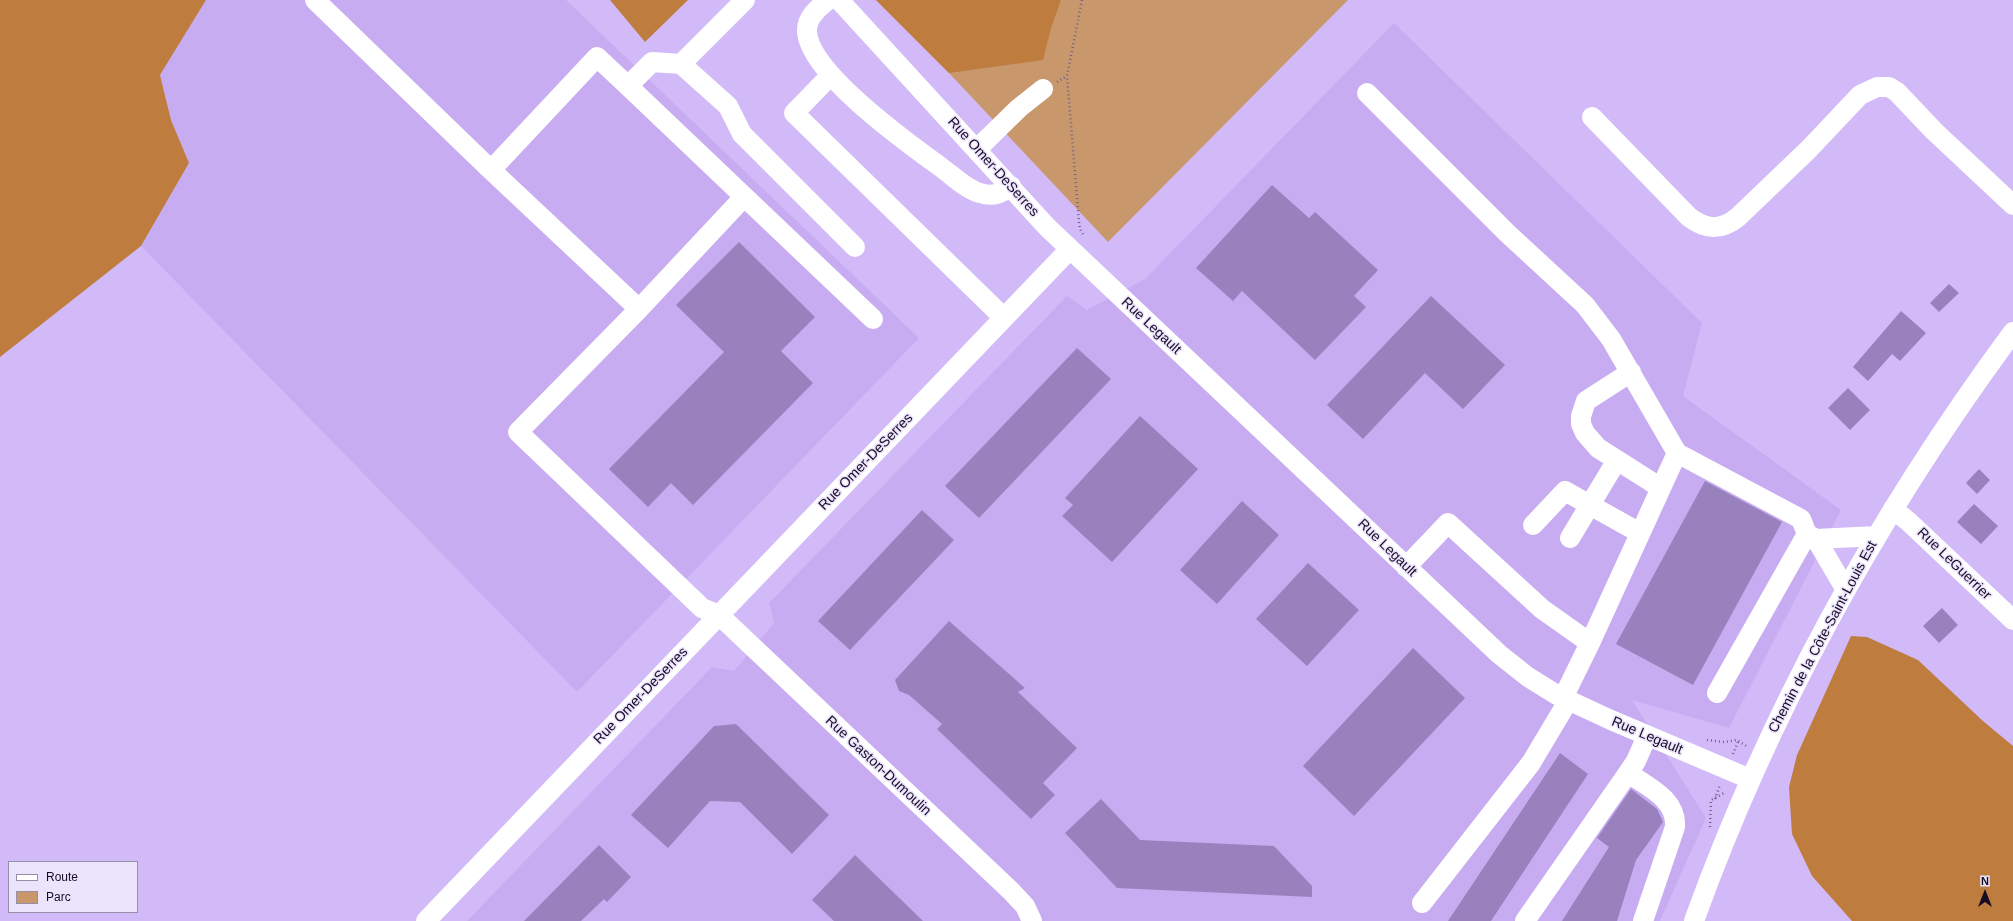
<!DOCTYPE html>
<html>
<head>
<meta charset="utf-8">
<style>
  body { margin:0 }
  #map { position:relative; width:2013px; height:921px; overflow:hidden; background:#d2baf9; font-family:Arial,sans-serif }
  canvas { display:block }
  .legend { position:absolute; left:8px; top:861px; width:130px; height:52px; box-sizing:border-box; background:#ece3fd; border:1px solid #968da6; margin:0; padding:5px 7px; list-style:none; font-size:12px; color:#160d23 }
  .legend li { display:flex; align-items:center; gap:8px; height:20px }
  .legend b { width:20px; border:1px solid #968da6 }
  .north { position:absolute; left:1965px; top:873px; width:40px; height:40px; -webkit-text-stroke:3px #ece3fd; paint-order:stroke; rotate:0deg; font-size:11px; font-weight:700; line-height:16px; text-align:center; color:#160d23 }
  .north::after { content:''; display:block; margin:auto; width:14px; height:18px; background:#160d23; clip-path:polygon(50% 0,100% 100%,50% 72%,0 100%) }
</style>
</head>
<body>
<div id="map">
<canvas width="2013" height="921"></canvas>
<ul class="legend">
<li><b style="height:5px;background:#fff"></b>Route</li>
<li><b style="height:11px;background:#c8976c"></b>Parc</li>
</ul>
<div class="north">N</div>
</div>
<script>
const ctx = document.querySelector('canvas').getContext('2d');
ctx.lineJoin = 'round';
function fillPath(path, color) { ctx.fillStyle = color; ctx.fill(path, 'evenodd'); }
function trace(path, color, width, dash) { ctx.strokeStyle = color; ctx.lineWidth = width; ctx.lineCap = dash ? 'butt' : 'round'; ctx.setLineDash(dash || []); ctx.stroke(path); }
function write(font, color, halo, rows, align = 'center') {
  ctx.font = font + ' Arial,sans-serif'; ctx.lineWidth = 3; ctx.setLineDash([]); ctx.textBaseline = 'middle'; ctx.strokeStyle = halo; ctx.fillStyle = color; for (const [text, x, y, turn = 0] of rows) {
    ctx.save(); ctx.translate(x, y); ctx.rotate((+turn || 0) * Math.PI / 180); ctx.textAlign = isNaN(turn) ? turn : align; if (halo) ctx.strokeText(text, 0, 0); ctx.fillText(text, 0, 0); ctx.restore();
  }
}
fillPath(new Path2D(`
  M206,0H566L919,338L577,692L141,246L189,163L171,120L160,75Z
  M1394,23L1702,323L1683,396L1841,510L1729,728L1632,700L1706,818L1660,921H467L712,667L734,671L774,623L769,603L1067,296L1087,310L1145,279Z`), '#c8acf2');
fillPath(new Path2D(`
  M876,0H1348L1108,242L949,73Z`), '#c8976c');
fillPath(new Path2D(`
  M0,0H206L160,75L171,120L189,163L141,246L0,357Z
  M610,0H688L645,42Z
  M876,0H1061L1051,28L1043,60L949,73Z
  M1851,636L1867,637L1918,660L1983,721L2013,746V921H1852L1812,876L1792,834L1789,787L1797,755Z`), '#be7d3f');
fillPath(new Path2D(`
  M1272,185L1309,218L1315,212L1378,270L1354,296L1366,307L1315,360L1242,291L1233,301L1196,268Z
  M739,242L815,317L781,351L813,383L693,505L671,483L648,507L609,469L724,352L676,305Z
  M1949,284L1959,293L1939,312L1930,303Z
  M1431,296L1505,365L1463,409L1425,373L1363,439L1327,405Z
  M1901,311L1926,333L1900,361L1892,354L1868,381L1853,367Z
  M1077,348L1111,379L979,518L945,486Z
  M1848,388L1870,410L1850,430L1828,408Z
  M1140,416L1198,469L1112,562L1062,516L1073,505L1065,498Z
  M1979,469L1990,480L1977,494L1966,483Z
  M1705,481L1782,522L1693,685L1616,644Z
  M1242,501L1279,535L1217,604L1180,570Z
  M1974,504L1998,526L1981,544L1957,522Z
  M922,510L954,540L850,650L818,621Z
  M1308,563L1359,610L1307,666L1256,619Z
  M1942,608L1958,625L1939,643L1923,626Z
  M949,621L1025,688L1018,692L1077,748L1043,783L1055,795L1031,819L937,729L942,724L909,695L899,691L895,680Z
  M1413,648L1465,698L1354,816L1303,766Z
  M736,724L829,815L792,854L740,802L710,801L668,848L631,815L714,726Z
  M1560,753L1588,774L1491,921H1448Z
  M1631,789L1657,809L1663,822L1636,860L1617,921H1562L1609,847L1597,838Z
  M1101,799L1140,840L1274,846L1312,886V897L1117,888L1065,833Z
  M599,845L631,877L607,902L604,899L581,921H524Z
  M855,855L923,921H834L812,900Z`), '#9981bd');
trace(new Path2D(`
  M1082,0L1067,76L1079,222L1080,229L1084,236
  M1057,82L1067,76
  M1707,740L1724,742L1737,740L1748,747
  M1733,754L1738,742
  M1715,799L1720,785
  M1710,827L1711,800L1726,792`), '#72618b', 2.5, [1, 3]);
trace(new Path2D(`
  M315,0L491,170L597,57L628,86
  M828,0C818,8 806,18 807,32C810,74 909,144 942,168C953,176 967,190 980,193C993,197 1001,194 1011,186
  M839,0L1047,227L1499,654L1528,677L1557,695L1611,720L1750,779
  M681,64L745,0
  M831,75L794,113L1003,317
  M1367,93L1507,233L1585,305L1611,339L1677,453
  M1592,117L1689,217C1706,230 1721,231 1738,217L1809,149L1860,95L1877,87H1889L1897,92L1934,131L2013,205
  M977,149L1019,108L1043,89
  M491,170L639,309L744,197
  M855,247L742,134L728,106L681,64L652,62L628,86L873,319
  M639,309L518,432L702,608L719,615L1011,891L1025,906L1032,921
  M1631,372L1586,401L1581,416V424L1585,433L1598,448L1661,488
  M1893,509L1909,522L2013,620
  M1533,525L1565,491L1640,533
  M1570,538L1617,460
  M1406,567L1448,523L1542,609L1590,643L1563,698
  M1846,590L1816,539L1877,536
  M1590,643L1677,453L1801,519L1807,534
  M1717,693L1807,534L1816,539
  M1628,773C1648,787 1677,799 1675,827L1643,921
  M1422,903L1531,763L1568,701
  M426,921L1070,249
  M1525,921L1628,773L1636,761L1647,736
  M1694,921C1770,710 1880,512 2013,332`), '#fff', 20);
write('14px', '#160d23', '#ece3fd', [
  ["Rue Omer-DeSerres",993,167,48],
  ["Rue Legault",1151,326,43],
  ["Rue Omer-DeSerres",866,462,-46],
  ["Rue Legault",1387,548,44],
  ["Rue LeGuerrier",1954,564,44],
  ["Chemin de la Côte-Saint-Louis Est",1823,637,-62],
  ["Rue Omer-DeSerres",641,696,-46],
  ["Rue Legault",1647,736,23],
  ["Rue Gaston-Dumoulin",878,766,43]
]);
</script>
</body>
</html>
